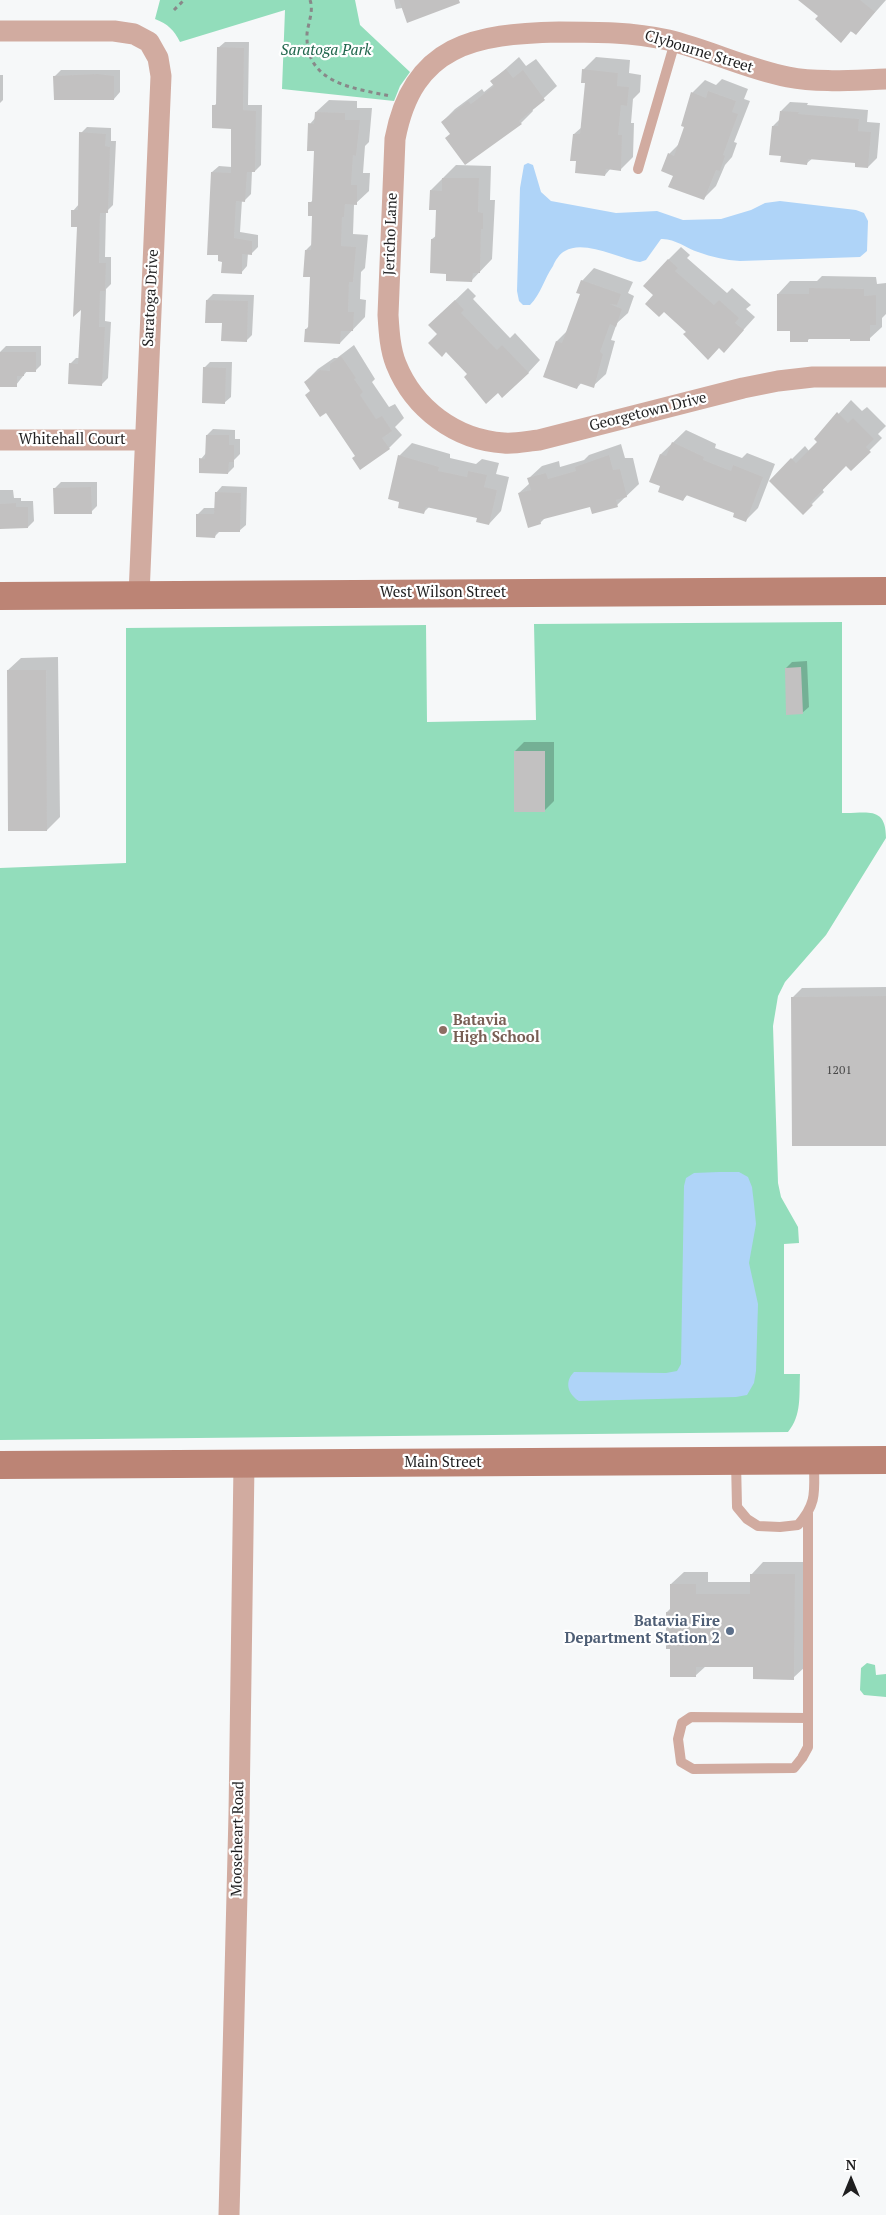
<!DOCTYPE html>
<html>
<head>
<meta charset="utf-8">
<style>
  body { margin:0 }
  #map { position:relative; width:886px; height:2215px; overflow:hidden; background:#f6f8f9; font-family:"PT Serif",serif }
  canvas { display:block }
  .north { position:absolute; left:826px; top:2155px; width:50px; height:50px; -webkit-text-stroke:4px #fff; paint-order:stroke; rotate:0deg; font-size:14px; font-weight:700; line-height:20px; text-align:center; color:#1f1f20 }
  .north::after { content:''; display:block; margin:auto; width:18px; height:22px; background:#1f1f20; clip-path:polygon(50% 0,100% 100%,50% 72%,0 100%) }
</style>
</head>
<body>
<div id="map">
<canvas width="886" height="2215"></canvas>
<div class="north">N</div>
</div>
<script>
const ctx = document.querySelector('canvas').getContext('2d');
ctx.lineJoin = 'round';
function fillPath(path, color) { ctx.fillStyle = color; ctx.fill(path, 'evenodd'); }
function trace(path, color, width, dash) { ctx.strokeStyle = color; ctx.lineWidth = width; ctx.lineCap = dash ? 'butt' : 'round'; ctx.setLineDash(dash || []); ctx.stroke(path); }
function write(font, color, halo, rows, align = 'center') {
  ctx.font = font + ' "PT Serif",serif'; ctx.lineWidth = 4.5; ctx.setLineDash([]); ctx.textBaseline = 'middle'; ctx.strokeStyle = halo; ctx.fillStyle = color; for (const [text, x, y, turn = 0] of rows) {
    ctx.save(); ctx.translate(x, y); ctx.rotate((+turn || 0) * Math.PI / 180); ctx.textAlign = isNaN(turn) ? turn : align; if (halo) ctx.strokeText(text, 0, 0); ctx.fillText(text, 0, 0); ctx.restore();
  }
}
fillPath(new Path2D(`
  M160,0H355L360,25L410,72L400,86L394,101L282,89L285,10L180,42C174,30 168,24 155,19Z
  M842,622V813C866,814 886,805 886,838L826,935L785,982L778,996L773,1026L778,1183L781,1197L798,1227L799,1243L784,1244V1374H800C799,1395 802,1415 788,1432L0,1440V868L126,863V628L426,625L427,722L536,720L534,624Z
  M867,1663L875,1665L876,1675L886,1674V1697L864,1695L860,1690L861,1668Z`), '#92ddbb');
fillPath(new Path2D(`
  M528,163L533,165L541,192L551,201L616,213L657,211L683,220L721,219L751,210L765,203L780,201L856,210L864,213L868,221L867,251L860,257L740,261C725,260 712,257 698,252C686,248 674,238 661,239L646,260L640,262C620,259 584,239 565,251C560,253 555,261 553,266C544,279 541,294 530,305H523L519,301L517,291L520,188L524,165Z
  M719,1172H739L748,1177L752,1187L754,1204L756,1224L749,1263L758,1304L756,1371L754,1383L747,1395L736,1397L579,1401C568,1394 564,1382 574,1372L666,1373L677,1371L681,1364L684,1186L686,1178L694,1173Z`), '#afd4f8');
fillPath(new Path2D(`
  M394,0H451L396,9Z
  M800,0H886L856,34L819,15Z
  M225,42H249L248,105H262L261,165L255,171H252L251,194L245,200H242L240,232L258,235V247L251,254L248,253L247,266L241,273L223,260L212,172L219,166L232,167L233,127L214,106L218,102V48Z
  M519,57L526,66L536,59L557,86L532,109L533,111L521,123L451,133L442,122L455,109L482,89L484,92L494,84L492,81Z
  M596,57L630,60L629,73L641,75L640,92L633,99L631,123H634L633,157L621,169L611,168L605,175L578,160L574,134L582,127L586,82L583,70Z
  M61,70H120V92L114,99L55,76Z
  M0,75H3V100L0,103Z
  M722,79L748,89L744,99L750,101L734,142L737,143L732,157L725,165L716,186L704,198L674,175L669,154L680,143L686,126L692,93L705,80L716,85Z
  M329,100L357,101V108H372L369,142L365,146L363,173H370L369,191L354,205L353,234L368,235L365,268L361,272L360,299L366,300L365,317L340,343L306,329L310,325L312,276L306,250L312,244L313,215L310,203L314,199L316,150L310,124L316,117V112Z
  M790,102L808,103L807,105L868,110L867,122L880,123L877,158L868,167L856,161L813,158L807,163L782,155L773,126L780,119L781,111Z
  M87,127L111,128V141H116L113,205L106,212L105,257H111V284L106,289L105,321L111,322L108,378L102,384L70,364L76,358H80L82,308L78,225L73,211L79,204L81,133Z
  M456,165L491,166L490,200H495L492,259L472,280L447,273L432,239L437,235V209L431,190Z
  M681,247L690,255L687,258L727,293L732,288L751,305L746,309L755,317L736,338L719,347L688,331L655,295L668,260Z
  M594,268L633,282L628,293L634,296L628,313L617,323L611,340L615,341L606,374L593,386L582,382L577,388L544,376L557,341L568,330L582,293V281Z
  M822,276L876,277L877,284L886,283V314L882,318V327L869,339L851,337L810,338L807,341L791,329L778,294L790,281H817Z
  M468,288L476,296L473,299L510,338L515,333L540,360L528,373L498,391L468,374L439,334L442,313Z
  M213,294L254,295L252,335L246,341L223,322L207,300Z
  M354,345L375,379L372,382L389,407L395,404L404,418L395,427L402,435L389,448L357,455L305,382L318,369L334,358H337Z
  M6,346H41V365L35,371H27L16,385H0V352Z
  M210,362H232L231,397L224,403L204,368Z
  M851,400L862,411L867,407L886,426L878,434L882,438L851,469L846,464L822,489L824,492L803,513L770,481L805,446L809,451L818,442L816,439Z
  M213,429L235,430V439H240V454L234,460V467L228,473L201,459L206,453L207,435Z
  M686,430L716,444L715,448L742,458L747,453L775,464L758,508L745,521L736,513L688,494L683,500L662,485L661,454Z
  M412,443L450,454V458L476,464L482,459L499,463L496,474L509,477L501,511L489,524L478,517L430,506L424,512L399,456Z
  M621,444L625,458H633L639,484L617,505H590L546,517L540,523L519,493L530,483L529,478L542,466L559,461L560,467L584,460L589,455Z
  M61,482H97V506L91,512L55,488Z
  M222,486L247,487L246,525L239,531L221,530L215,536L198,514L204,508H216V493Z
  M0,490H13L14,498H21V501H33L34,521L28,527H0Z
  M58,657L60,817L47,830L8,670L21,658Z
  M807,661L809,707L802,713L786,668L792,662Z
  M524,742H554V801L544,811L515,751Z
  M886,987V1144L792,998L802,988Z
  M763,1562H807L806,1666L793,1678L754,1666H706L695,1676L671,1648L667,1612L671,1608V1584L684,1572H708V1582H751V1575Z`), '#0003');
fillPath(new Path2D(`
  M399,0H459L460,3L407,23Z
  M798,0H860L875,12L856,35L851,31L841,43L815,19L818,16Z
  M217,47L244,48L243,110L256,111L255,172H247L245,202L236,201L234,238L252,241V255L242,254V274L221,273L222,262L218,261V255H207L211,172L231,173V129L212,128V105H216Z
  M506,69L513,78L523,70L545,100L519,121L522,124L465,165L445,138L450,134L441,122L468,101L471,104L494,86L490,81Z
  M582,69L618,73L617,86L629,87L627,106L621,105L618,135H622L621,171L606,169L605,176L575,173L576,161H570L573,134H580L585,83H581Z
  M97,74L114,76V100H54L53,76Z
  M708,91L736,101L732,112L738,114L723,155L725,156L720,171L716,170L704,200L668,187L673,176L661,171L668,153L674,156L684,127L681,126L691,92L706,98Z
  M780,111L799,112L798,114L859,119L858,131L871,132L868,168L855,167V163L808,159L807,165L780,162L781,156L769,155L772,126H778Z
  M315,112L345,113V120H360L356,156L353,155L351,185H357V205L345,204L344,217H342L341,246L356,247L353,282H349L348,312H354L353,331H341L340,344L304,342L305,329H308L310,277H303L305,250H311L312,216H308V202H312L314,151H307L308,123L314,124Z
  M79,132L106,134L105,146L110,147L108,213H100L99,263H106L105,291H100L99,327H105L102,386L68,384L69,363L78,364L81,310L73,317L77,227H71V210H78Z
  M442,178H479L478,212L483,213V229H481L480,273H473L472,282L446,281V274L430,273L431,239H435L436,210H429L430,190L442,191Z
  M668,259L678,268L675,271L714,305L719,300L739,318L735,323L744,330L724,353L719,348L708,360L683,334L686,332L664,312L659,317L645,304L653,295L643,286Z
  M581,280L621,294L617,305L610,304L622,309L616,327L610,324L600,352L603,354L594,388L579,383L577,389L543,377L556,341L562,343L580,294L576,293Z
  M809,288L864,289V296L876,295V325H870V341H850V339H808V342H790V331H777V294H809Z
  M206,300L248,301L247,342L221,341L222,323H205Z
  M455,300L464,310L461,313L497,350L502,345L529,373L502,398L498,393L486,404L464,377L467,374L446,352L442,357L428,343L437,334L428,325Z
  M0,352H36V372H24V376H17V387H0Z
  M341,356L356,378L354,379L363,392L360,395L376,419L382,416L392,431L382,438L390,449L360,470L352,458L355,456L326,413L320,417L305,395L310,391L304,382L320,370L330,371V364Z
  M203,367L226,368L225,404L202,403Z
  M837,412L848,423L853,418L874,439L866,447L871,452L851,471L846,466L810,503L813,505L803,515L769,481L791,458L796,463L817,442L814,439Z
  M206,435H229V445H234V462H229L228,474L199,473V458L205,459Z
  M672,442L704,457L703,460L731,471L733,465L763,477L746,522L733,517L734,513L686,495L683,501L658,492L660,486L649,482L660,454L666,456Z
  M398,455L439,467L438,471L467,477L468,471L487,475L484,487L497,490L489,525L476,522L477,518L426,507L424,514L398,508L399,502L388,499Z
  M609,455L613,470L620,469L627,497L616,500L618,507L592,514L590,507L540,520L541,524L528,528L518,493L531,490L527,478L546,473L548,479L576,471L575,467Z
  M91,487L92,514H54L53,488Z
  M215,492L241,493L240,532H216L215,538L196,537V514H214Z
  M16,503V507H28V528L0,529V504Z
  M801,667L803,714L786,715L785,668Z
  M7,670H46L47,831H8Z
  M514,751H545V812H514Z
  M886,996V1146H792L791,997Z
  M750,1574H795L794,1680L753,1679V1667H696V1677H670V1649H666V1612H670V1584H696V1594H750Z`), '#c2c1c1');
trace(new Path2D(`
  M310,0C314,11 308,23 307,34C305,84 354,88 390,96
  M174,10L184,0`), '#888889', 3, [4, 4]);
trace(new Path2D(`
  M638,169L675,42
  M736,1461L737,1507L747,1519L758,1526L780,1527L798,1525C818,1503 814,1490 814,1462
  M808,1718L691,1717L682,1723L678,1739L681,1762L693,1769L794,1768L802,1758L808,1747V1513`), '#d1aba0', 10);
trace(new Path2D(`
  M0,31H114L134,34L149,42L158,58L161,76L139,595
  M886,79C854,80 819,83 788,77C747,69 709,50 668,40C632,32 597,32 559,32C475,34 413,44 395,139L388,315C389,331 390,349 396,364C414,409 456,440 504,443C515,444 528,441 539,440L743,388L778,381L813,377H886
  M0,440H145
  M229,2215L239,1814L244,1464`), '#d1aba0', 21);
trace(new Path2D(`
  M0,596L886,591
  M0,1465L886,1460`), '#bc8475', 28);
for (const [x, y, r, color] of [
  [443,1030,5,"#8d6e63"],
  [730,1631,5,"#5c6f8a"]
]) { const dot = new Path2D(); dot.arc(x, y, r, 0, 2 * Math.PI); ctx.fillStyle = color; ctx.fill(dot); trace(dot, '#fff', 2); }
write('12px', '#484848', null, [
  ["1201",839,1071]
]);
write('italic 15px', '#20664c', '#fff', [
  ["Saratoga Park",326,51]
]);
write('15px', '#1f1f20', '#fff', [
  ["Clybourne Street",699,52,17],
  ["Jericho Lane",391,234,-88],
  ["Saratoga Drive",151,298,-87],
  ["Georgetown Drive",648,412,-14],
  ["Whitehall Court",72,440],
  ["West Wilson Street",443,593],
  ["Main Street",443,1463],
  ["Mooseheart Road",238,1839,-89]
]);
write('bold 15px', '#785e54', '#fff', [
  ["Batavia",453,1021],
  ["High School",453,1038]
], 'left');
write('bold 15px', '#4e5e75', '#fff', [
  ["Batavia Fire",720,1622],
  ["Department Station 2",720,1639]
], 'right');
</script>
</body>
</html>
